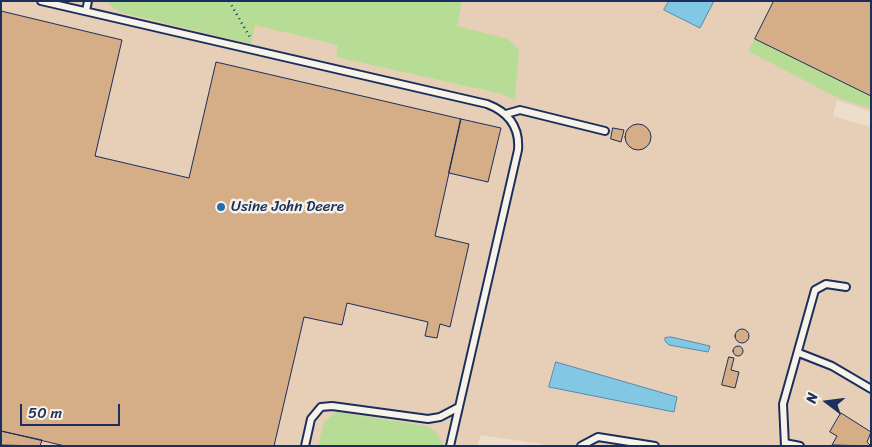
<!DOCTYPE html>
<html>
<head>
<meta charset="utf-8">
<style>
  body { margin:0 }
  #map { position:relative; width:872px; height:447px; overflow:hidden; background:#eddecb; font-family:Sriracha,sans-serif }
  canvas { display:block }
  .frame { position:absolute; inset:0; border:2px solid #1b2f5e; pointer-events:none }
  .north { position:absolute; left:802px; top:377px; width:50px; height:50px; -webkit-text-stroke:4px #f7f3e8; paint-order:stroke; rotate:285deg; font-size:14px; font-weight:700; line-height:20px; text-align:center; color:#1b2f5e }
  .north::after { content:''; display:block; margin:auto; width:18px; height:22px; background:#1b2f5e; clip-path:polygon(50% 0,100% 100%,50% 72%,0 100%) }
  .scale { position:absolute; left:20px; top:404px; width:100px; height:22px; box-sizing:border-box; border:2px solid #1b2f5e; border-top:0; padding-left:6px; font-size:15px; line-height:18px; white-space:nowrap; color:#1b2f5e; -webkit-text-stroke:4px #f7f3e8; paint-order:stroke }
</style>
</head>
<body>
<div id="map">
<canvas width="872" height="447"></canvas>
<div class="frame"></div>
<div class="north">N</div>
<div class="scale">50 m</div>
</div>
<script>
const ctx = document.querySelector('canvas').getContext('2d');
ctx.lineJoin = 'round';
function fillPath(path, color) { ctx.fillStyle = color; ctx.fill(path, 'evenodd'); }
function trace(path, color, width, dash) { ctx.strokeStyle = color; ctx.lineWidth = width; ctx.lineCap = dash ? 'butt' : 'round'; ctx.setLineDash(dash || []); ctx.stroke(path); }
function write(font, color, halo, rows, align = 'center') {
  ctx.font = font + ' Sriracha,sans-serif'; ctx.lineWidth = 5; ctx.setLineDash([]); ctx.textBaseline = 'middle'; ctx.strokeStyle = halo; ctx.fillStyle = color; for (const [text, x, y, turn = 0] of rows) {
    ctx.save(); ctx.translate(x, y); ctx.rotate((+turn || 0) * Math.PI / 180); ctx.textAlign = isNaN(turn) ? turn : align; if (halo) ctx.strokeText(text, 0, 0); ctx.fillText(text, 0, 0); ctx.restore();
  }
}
fillPath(new Path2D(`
  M1,1H871V112L837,100L833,116L871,127V446H555L481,435L477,446H1Z`), '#e6cfb6');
fillPath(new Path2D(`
  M107,1H462L457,26L508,39L519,50L515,100L502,94L336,57L338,45L255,25L251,44L123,13L113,8Z
  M755,39L871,96V109L838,98L748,51Z
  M336,412L426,426L435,431L444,446H318L324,422Z`), '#b7dc96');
const water = new Path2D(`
  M669,1H714L700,28L664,10Z
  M671,337L710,346L708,352L669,345L665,341V338Z
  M556,362L677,397L674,412L549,387Z`);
fillPath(water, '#82c7e3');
trace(water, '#598aae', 1);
const building = new Path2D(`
  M774,1H871V96L755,39Z
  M1,11L122,40L95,156L189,178L216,62L461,119L435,236L469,244L450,327L440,324L437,338L425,336L428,322L347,303L342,325L304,317L274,446H65L1,431Z
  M461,119L501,128L488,182L449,173Z
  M625 137a13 13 0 1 1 26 0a13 13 0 1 1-26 0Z
  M613,128L624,130L621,142L611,139Z
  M735 336a7 7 0 1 1 14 0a7 7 0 1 1-14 0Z
  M733 351a5 5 0 1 1 10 0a5 5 0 1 1-10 0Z
  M729,357L734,358L731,370L739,372L735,388L722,385Z
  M841,413L871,432L867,442L871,446L832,445L837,436L830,432Z
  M1,431L42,440L40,446L1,445Z`);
fillPath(building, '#d5ad86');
trace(building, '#1b2f5e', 1);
const service = new Path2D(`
  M41,1L487,104C508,112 520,126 518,150L450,446
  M86,11L88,1
  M506,114L520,110L605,131
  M799,353L832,366L871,389
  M785,443L800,446
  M305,446L311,419L321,407L332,406L428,419L440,417L459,407
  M581,446L598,437L655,446
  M785,446L783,404L815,290L826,284L846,287`);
trace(service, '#1b2f5e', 10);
trace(new Path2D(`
  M229,1L251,39`), '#1b2f5e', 2.5, [1, 4]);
trace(service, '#f7f3e8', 6);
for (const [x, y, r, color] of [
  [221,207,5,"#1f6fb2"]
]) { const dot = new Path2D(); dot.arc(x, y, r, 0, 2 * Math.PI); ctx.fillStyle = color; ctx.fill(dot); trace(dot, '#f7f3e8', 2); }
write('15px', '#1b2f5e', '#f7f3e8', [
  ["Usine John Deere",231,207]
], 'left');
</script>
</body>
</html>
